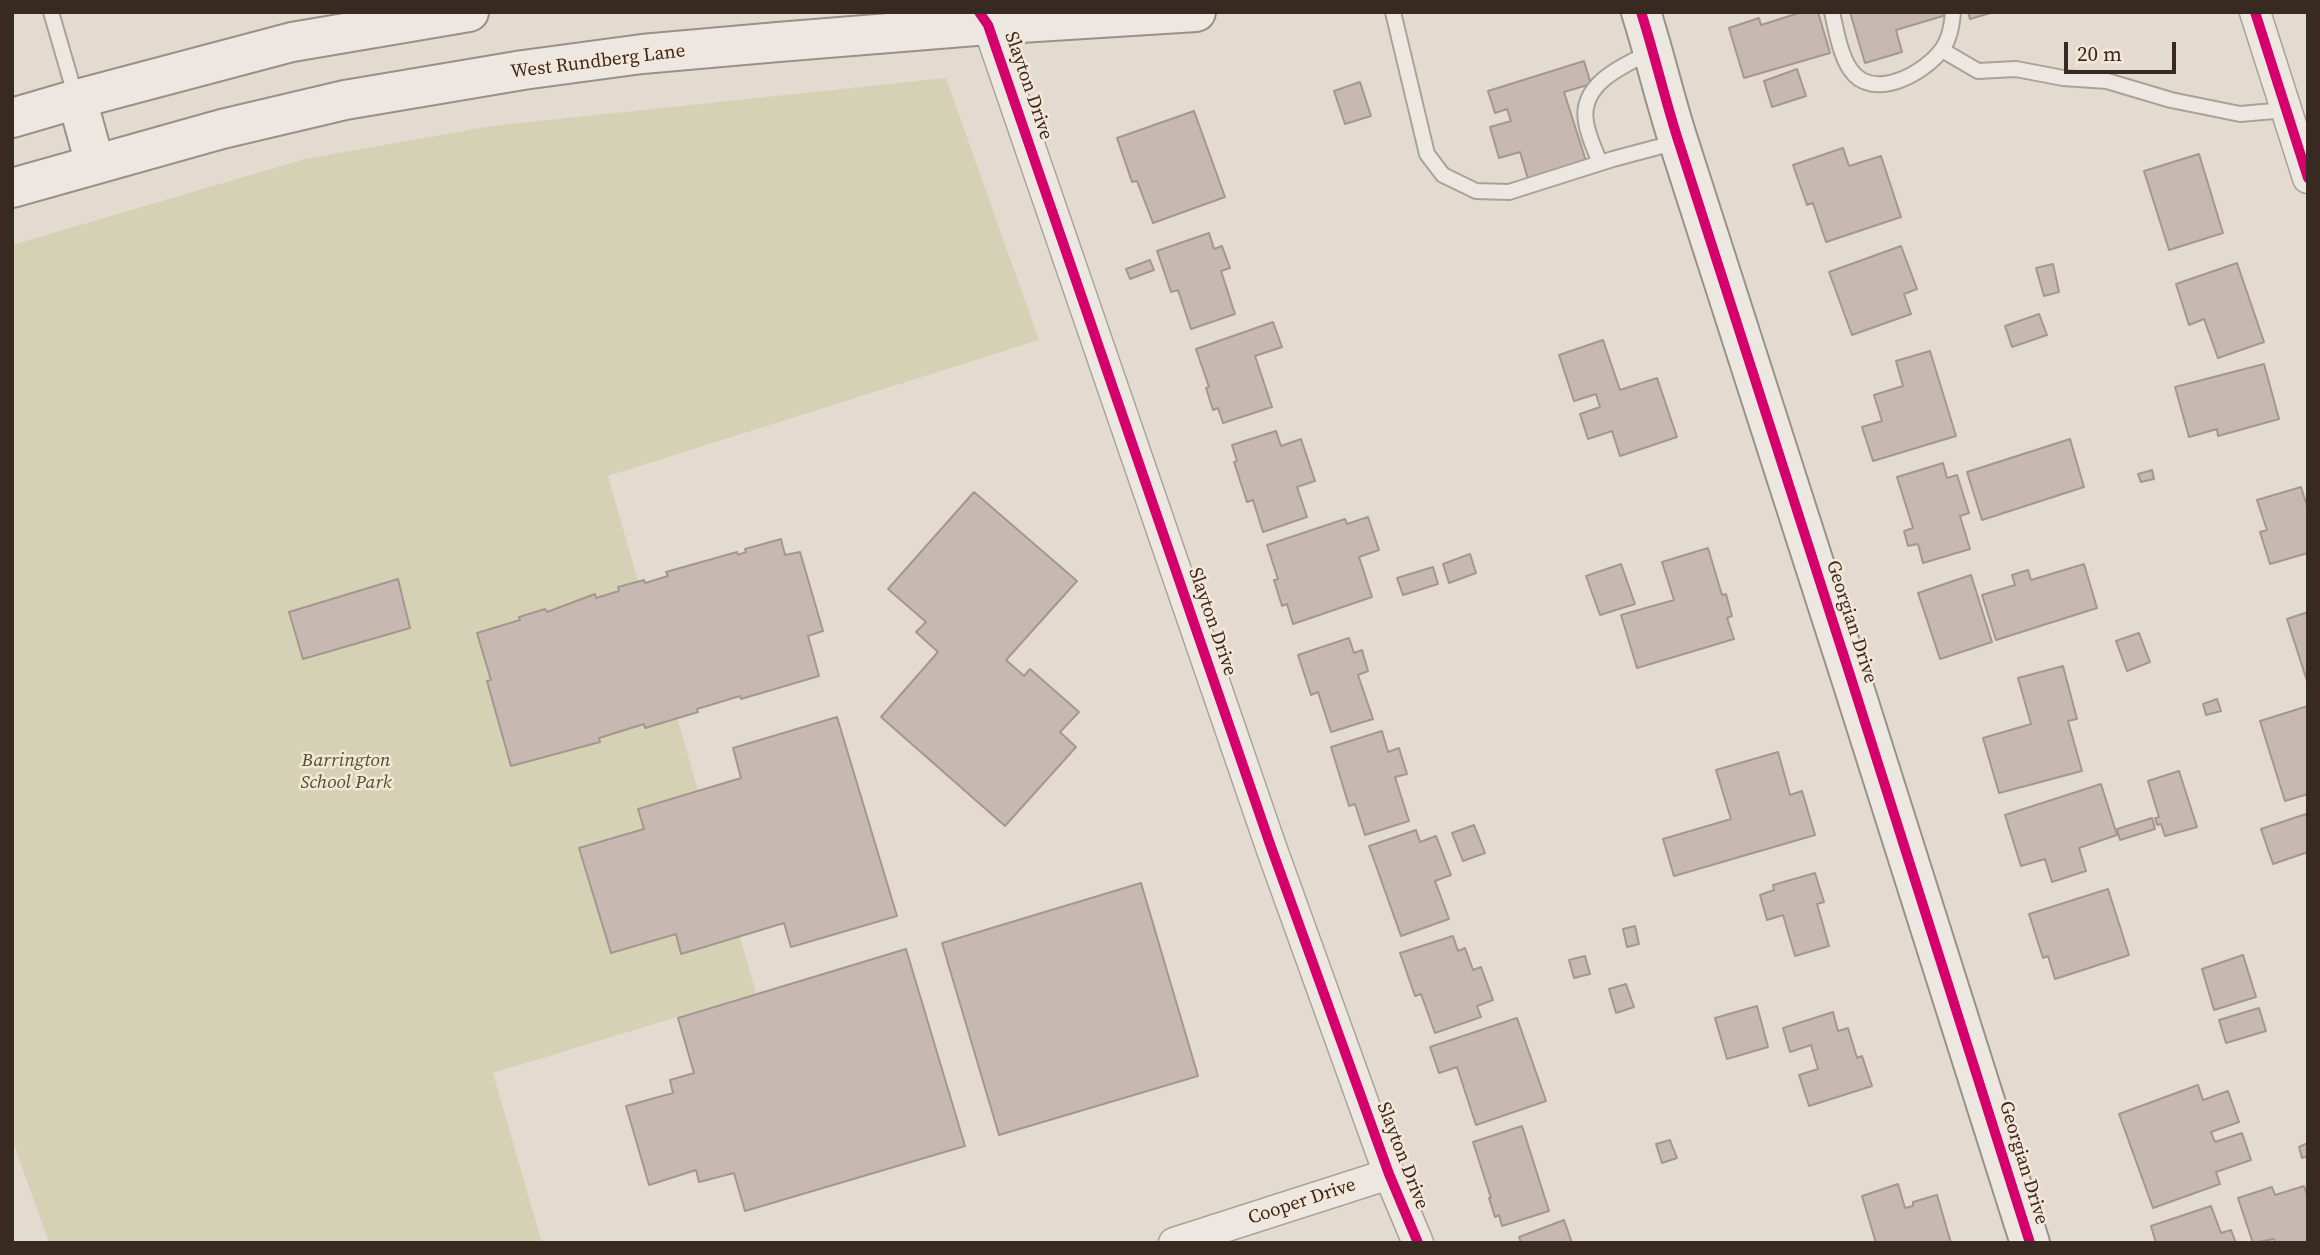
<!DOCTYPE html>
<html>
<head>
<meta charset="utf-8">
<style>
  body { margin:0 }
  #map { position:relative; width:2320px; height:1255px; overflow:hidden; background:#e4dbd0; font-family:"Source Serif 4",serif }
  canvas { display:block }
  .frame { position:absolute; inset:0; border:14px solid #382921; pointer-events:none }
  .scale { position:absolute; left:2064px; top:42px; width:112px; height:32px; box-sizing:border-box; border:4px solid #382921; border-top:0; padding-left:9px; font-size:21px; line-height:24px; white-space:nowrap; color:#382921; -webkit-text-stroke:5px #f4e7d8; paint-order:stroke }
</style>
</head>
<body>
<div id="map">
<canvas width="2320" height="1255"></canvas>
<div class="frame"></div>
<div class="scale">20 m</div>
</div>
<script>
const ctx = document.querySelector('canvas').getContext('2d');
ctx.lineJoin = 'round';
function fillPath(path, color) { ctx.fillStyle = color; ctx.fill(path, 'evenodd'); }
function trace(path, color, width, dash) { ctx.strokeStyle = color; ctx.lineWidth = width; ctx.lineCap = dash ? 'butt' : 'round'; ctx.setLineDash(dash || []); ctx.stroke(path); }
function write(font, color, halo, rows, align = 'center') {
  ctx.font = font + ' "Source Serif 4",serif'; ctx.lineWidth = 5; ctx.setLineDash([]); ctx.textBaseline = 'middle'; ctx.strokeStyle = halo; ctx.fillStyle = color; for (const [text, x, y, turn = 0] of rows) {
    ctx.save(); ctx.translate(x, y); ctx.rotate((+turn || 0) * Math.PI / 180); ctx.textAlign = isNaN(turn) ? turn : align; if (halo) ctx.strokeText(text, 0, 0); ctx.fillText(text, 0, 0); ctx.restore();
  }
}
fillPath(new Path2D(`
  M946,78L1039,340L608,476L756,993L493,1073L542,1243H49L12,1139V245L305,159L492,126Z`), '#d5d1b4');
const building = new Path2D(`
  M1802,12H1818L1830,53L1744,78L1729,28L1759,18L1761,25Z
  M1850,12H1942L1943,16L1896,30L1902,52L1865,63Z
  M1968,12H1994L1970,19Z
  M1584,61L1591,84L1564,92L1586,161L1528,179L1520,152L1499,158L1490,127L1511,121L1507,109L1495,113L1488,91Z
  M1797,69L1806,96L1772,107L1764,81Z
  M1360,82L1371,116L1345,124L1334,91Z
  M1194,111L1225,197L1153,223L1137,181L1132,182L1117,138Z
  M1843,148L1849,166L1881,156L1901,217L1826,242L1813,203L1807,205L1793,165Z
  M2199,154L2223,233L2169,250L2144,171Z
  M1209,233L1214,249L1222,246L1230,268L1221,271L1235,314L1191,329L1178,290L1171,292L1157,251Z
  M1901,246L1917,289L1904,294L1911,314L1852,335L1829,272Z
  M1150,260L1154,270L1130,279L1126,269Z
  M2237,263L2264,342L2218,358L2204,319L2189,325L2176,284Z
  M2053,264L2059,292L2044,296L2036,268Z
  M2039,314L2047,335L2012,347L2005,326Z
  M1273,322L1282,347L1255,356L1272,407L1223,423L1218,408L1213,410L1206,388L1209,387L1196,349Z
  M1603,340L1620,390L1657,378L1677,437L1620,456L1612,431L1588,439L1580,414L1600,407L1596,394L1574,401L1559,355Z
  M1930,351L1956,436L1873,461L1862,427L1882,421L1874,395L1903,386L1896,361Z
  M2264,364L2279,419L2218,436L2217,429L2189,437L2175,387Z
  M1276,431L1281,446L1301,439L1315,481L1297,487L1307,517L1263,532L1253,500L1247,502L1234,462L1237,461L1232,445Z
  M2070,439L2084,487L1982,520L1967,472Z
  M1943,463L1947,478L1957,475L1969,513L1960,516L1970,549L1923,563L1918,544L1908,546L1904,531L1913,528L1897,477Z
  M2152,470L2154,479L2141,482L2138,474Z
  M2301,487L2308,509V553L2270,564L2260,532L2267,530L2257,500Z
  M974,492L1077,581L1006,660L1024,676L1030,669L1079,712L1060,732L1076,747L1005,826L881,717L938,652L916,632L926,622L888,589Z
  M1368,517L1379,550L1359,557L1372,597L1293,624L1287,604L1282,606L1274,580L1278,579L1267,545L1345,519L1347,524Z
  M781,539L785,555L800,552L823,631L808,636L819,676L741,699L740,696L697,709L698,712L645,728L644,724L599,738L600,742L511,766L487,681L491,680L477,633L520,620L519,617L545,609L547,612L595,594L596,598L619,591L618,587L644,580L645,583L668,576L666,572L737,552L738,555L746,552L745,549Z
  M1708,548L1722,595L1726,594L1732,616L1727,618L1734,639L1637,668L1621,615L1674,600L1662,562Z
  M1470,554L1476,573L1449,583L1443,564Z
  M1621,564L1635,604L1600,615L1586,576Z
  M2084,564L2097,608L1996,640L1982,595L2015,585L2012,575L2028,570L2031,580Z
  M1433,567L1438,584L1403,595L1397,578Z
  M1971,575L1992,642L1940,659L1918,593Z
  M398,579L410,628L303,659L289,612Z
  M2308,612V684L2287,619Z
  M2139,633L2150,662L2127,671L2116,641Z
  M1349,638L1354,653L1362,650L1368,671L1358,675L1373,719L1331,732L1318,692L1311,695L1298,655Z
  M2063,666L2077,719L2068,721L2082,771L1999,793L1983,738L2031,724L2018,678Z
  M2217,699L2221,711L2206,715L2203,704Z
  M2308,706V794L2285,801L2260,721Z
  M837,717L897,916L791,947L784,923L681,954L676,934L611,953L579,848L644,829L638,809L741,778L733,748Z
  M1382,731L1388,752L1399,748L1407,774L1395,777L1409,821L1365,835L1355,804L1349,806L1331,747Z
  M1778,752L1790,795L1802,791L1815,835L1674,876L1663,839L1731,819L1716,770Z
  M2179,771L2197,827L2165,836L2161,824L2157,825L2155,818L2159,817L2148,781Z
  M2101,784L2117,835L2079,848L2086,871L2052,882L2045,859L2021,866L2005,815Z
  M2306,814L2308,821V852L2273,864L2261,829Z
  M2152,818L2155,829L2120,840L2117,829Z
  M1474,825L1485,853L1463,861L1452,833Z
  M1416,830L1420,842L1436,836L1451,875L1435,881L1449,919L1401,936L1369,846Z
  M1815,873L1824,902L1817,904L1829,946L1795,956L1783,915L1767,920L1760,895L1774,890L1773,885Z
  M1141,883L1198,1076L999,1135L942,943Z
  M2108,889L2129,955L2055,979L2048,956L2043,958L2029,914Z
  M1635,926L1639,944L1627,947L1623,929Z
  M1453,936L1458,951L1465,948L1473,970L1481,967L1493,1000L1477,1006L1481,1017L1435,1033L1421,994L1415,996L1400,953Z
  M906,949L965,1146L745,1211L734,1173L699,1182L696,1170L649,1185L626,1106L673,1093L670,1080L694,1073L678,1018Z
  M2243,955L2256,997L2214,1010L2202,969Z
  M1585,956L1590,974L1574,978L1569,960Z
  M1626,984L1634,1007L1616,1013L1609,989Z
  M1757,1006L1768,1047L1727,1059L1715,1018Z
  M2259,1008L2266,1031L2226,1043L2219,1020Z
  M1833,1012L1838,1031L1848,1028L1857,1058L1862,1056L1872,1086L1809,1106L1799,1075L1818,1069L1811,1045L1790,1052L1783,1028Z
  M1517,1018L1546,1101L1476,1125L1457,1067L1439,1073L1430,1047Z
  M2198,1085L2203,1100L2228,1091L2239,1122L2211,1132L2215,1142L2242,1133L2251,1160L2216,1172L2220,1184L2153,1208L2119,1114Z
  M1522,1126L1549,1211L1502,1226L1499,1215L1495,1217L1489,1198H1491L1473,1142Z
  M1670,1140L1677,1158L1662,1163L1656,1144Z
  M2308,1143V1156L2302,1158L2299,1147Z
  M1898,1184L1905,1208L1913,1206V1202L1937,1195L1951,1243H1876L1862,1196Z
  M2304,1186L2308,1199V1243H2275L2274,1239L2253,1243L2238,1198L2272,1187L2275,1195Z
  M2211,1206L2221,1233L2231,1230L2236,1243H2156L2151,1226Z
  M1564,1220L1572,1243H1521L1519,1237Z`);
fillPath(building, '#c7b9b1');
trace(building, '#a4978f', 2);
const lane = new Path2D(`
  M51,12L76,98
  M1393,12L1427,154L1443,175L1476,191L1509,192L1613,159L1677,142
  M1832,12C1836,30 1840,54 1850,69C1872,103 1926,73 1943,48C1950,38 1952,25 1953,12
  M1942,50L1978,71L2016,69L2063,78L2107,81L2171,100L2240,114L2286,110
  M1600,163C1595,150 1588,136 1586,122C1579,83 1626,64 1653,51`);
const street = new Path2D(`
  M979,12L988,25L1271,847L1389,1174L1418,1243
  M2255,12L2308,178
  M1174,1243L1389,1174`);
const secondary = new Path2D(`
  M1641,12C1655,56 1665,100 1679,143C1796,510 1916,875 2030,1243
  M77,99L95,164
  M12,118L77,99L292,42L469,12
  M12,188L222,129L345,100L523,70L642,54L778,42L988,25L1196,12`);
trace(lane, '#aaa198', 18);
trace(street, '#aaa198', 33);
trace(secondary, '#999088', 42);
trace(lane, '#ece8e1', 14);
trace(street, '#ece8e1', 30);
trace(secondary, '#ece8e1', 38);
trace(new Path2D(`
  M979,12L988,25L1271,847L1389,1174L1418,1243
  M1641,12C1655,56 1665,100 1679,143C1796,510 1916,875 2030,1243
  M2255,12L2308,178`), '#d6006c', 10);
write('19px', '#382921', '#f4e7d8', [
  ["West Rundberg Lane",598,62,-7],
  ["Slayton Drive",1028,86,71],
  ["Slayton Drive",1212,622,71],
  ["Georgian Drive",1851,622,72],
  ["Slayton Drive",1402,1156,69],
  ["Georgian Drive",2023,1163,73],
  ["Cooper Drive",1302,1202,-18]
]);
write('italic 19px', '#4f5329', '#f4e7d8', [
  ["Barrington",346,761],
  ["School Park",346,783]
]);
</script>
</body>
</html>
